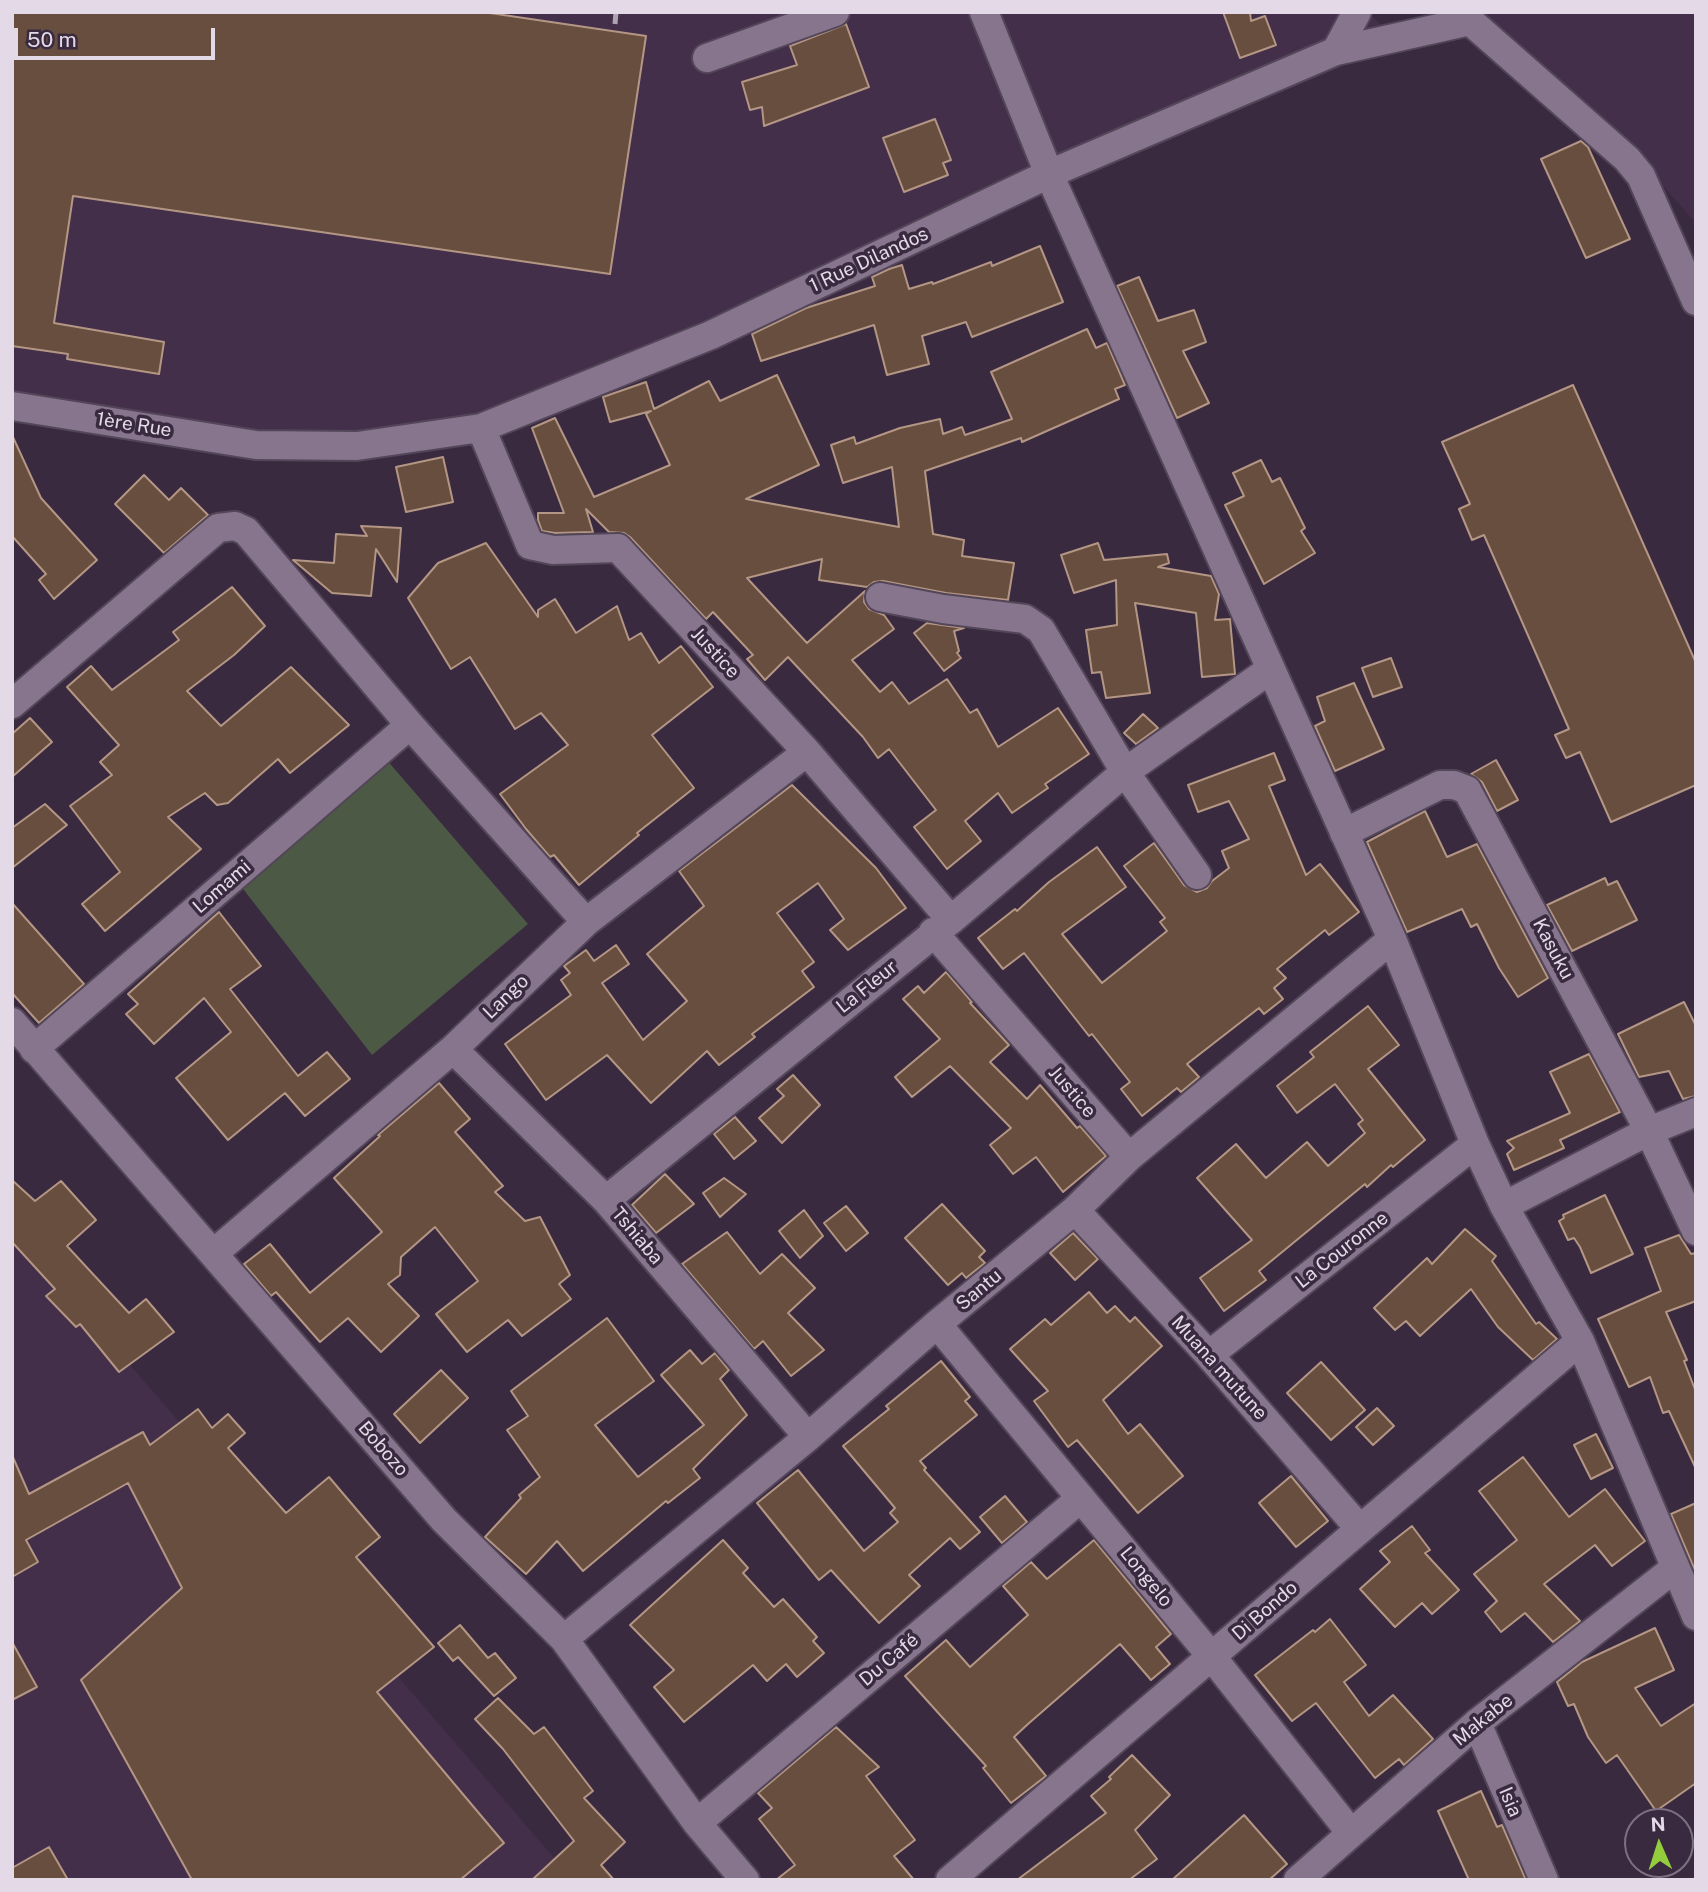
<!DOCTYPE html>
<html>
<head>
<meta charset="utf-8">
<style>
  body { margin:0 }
  #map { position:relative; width:1708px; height:1892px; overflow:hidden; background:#3a2a40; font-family:"Public Sans",sans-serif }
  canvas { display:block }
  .frame { position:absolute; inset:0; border:14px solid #e3d9e7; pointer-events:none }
  .north { position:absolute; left:1624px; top:1808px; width:70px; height:70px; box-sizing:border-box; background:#3a2a40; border:2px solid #7e7083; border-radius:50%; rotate:357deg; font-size:19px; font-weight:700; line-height:28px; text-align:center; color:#e3d9e7 }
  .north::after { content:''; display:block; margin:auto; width:24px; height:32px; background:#93cd3e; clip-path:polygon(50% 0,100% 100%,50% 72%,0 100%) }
  .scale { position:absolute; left:14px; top:28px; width:201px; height:32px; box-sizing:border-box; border:4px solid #e3d9e7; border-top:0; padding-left:9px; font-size:21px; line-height:24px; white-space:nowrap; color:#e3d9e7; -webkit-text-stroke:5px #3a2a40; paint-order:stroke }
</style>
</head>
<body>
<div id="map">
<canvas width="1708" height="1892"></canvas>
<div class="frame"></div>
<div class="north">N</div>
<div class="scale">50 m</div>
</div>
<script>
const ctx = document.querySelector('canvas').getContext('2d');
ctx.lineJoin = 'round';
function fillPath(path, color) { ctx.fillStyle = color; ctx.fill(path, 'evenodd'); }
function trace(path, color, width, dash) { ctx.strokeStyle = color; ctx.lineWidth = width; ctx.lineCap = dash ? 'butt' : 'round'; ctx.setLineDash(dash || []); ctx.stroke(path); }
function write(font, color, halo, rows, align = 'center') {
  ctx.font = font + ' "Public Sans",sans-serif'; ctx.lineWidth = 7; ctx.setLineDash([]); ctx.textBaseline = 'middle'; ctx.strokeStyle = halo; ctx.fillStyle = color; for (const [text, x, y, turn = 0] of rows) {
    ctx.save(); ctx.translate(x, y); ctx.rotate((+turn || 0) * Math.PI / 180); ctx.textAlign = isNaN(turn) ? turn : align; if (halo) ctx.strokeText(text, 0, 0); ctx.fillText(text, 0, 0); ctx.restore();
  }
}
fillPath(new Path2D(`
  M12,12H1367L1395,38L454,423L271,443L12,405Z
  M1454,12H1696V223L1650,171Z
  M12,1229L20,1237L573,1880H12Z`), '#442f4b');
fillPath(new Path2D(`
  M386,759L528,924L372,1055L240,885Z`), '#4b5945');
const building = new Path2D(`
  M12,12H483L646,36L610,274L73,196L54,323L164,342L159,374L67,359L68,354L12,346Z
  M1223,12H1250L1251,21L1265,16L1276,45L1240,58Z
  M846,24L869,87L764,126L762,107L750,110L742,82L797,65L790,46Z
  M935,119L951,160L943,163L948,175L904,192L883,138Z
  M1581,141L1588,147L1630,239L1586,258L1541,159Z
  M1040,246L1063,302L972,337L966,322L922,336L929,364L887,375L874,325L761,361L752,334L806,308L875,286L872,277L889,269L902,265L909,289L932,282L933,284L991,262L992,266Z
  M1139,277L1158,321L1194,310L1206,342L1183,351L1209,403L1177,418L1117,286Z
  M1087,329L1096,348L1107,343L1125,385L1115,389L1119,399L1022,442L1021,438L925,471L933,534L964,540L962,556L1014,563L1008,600L946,593L883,581L874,582L867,587L819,580L822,559L747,578L807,643L865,591L864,602L869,609L884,615L894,629L852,660L880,692L892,682L909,704L947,679L970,713L977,709L998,747L1058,708L1089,754L1045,784L1048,788L1012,813L998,793L965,821L981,841L947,869L914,827L936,810L889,749L878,758L863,737L788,657L765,680L747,659L753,655L713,612L706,619L630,537L624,533L609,532L586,509L593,532L555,533L542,531L538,520V513H564L532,428L555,418L594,497L670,465L646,414L651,411L610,422L603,397L646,382L654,409L709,381L720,401L777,375L819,465L746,499L899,527L892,467L843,483L831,445L854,437L856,444L900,428L940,419L943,434L962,427L965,435L1012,419L991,372Z
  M1573,385L1696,663V785L1611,822L1580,752L1566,758L1555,735L1569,729L1484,535L1472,540L1459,509L1470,504L1442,442Z
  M12,435L41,498L97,560L54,599L39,580L46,574L12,536Z
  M443,457L453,502L406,512L396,467Z
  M1261,460L1272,482L1280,478L1305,528L1301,531L1315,553L1264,584L1225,505L1244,496L1233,473Z
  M144,475L169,500L181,488L208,515L164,553L115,504Z
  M361,526L401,528L397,582L376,549L371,596L332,593L293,560L334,563L336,534L367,536Z
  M486,543L538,617V610L555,599L576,633L617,606L629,640L641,633L659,663L681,646L713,687L652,735L694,788L637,833L639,835L579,885L554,855L550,857L526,829L500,794L568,745L541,713L515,729L470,657L451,669L408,598L438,563Z
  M1098,543L1104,560L1167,554L1169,563L1158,567L1211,576L1219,594L1215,620L1230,619L1235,674L1202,677L1196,613L1135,603L1150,693L1106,698L1101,672L1092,673L1086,630L1117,625L1116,580L1074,593L1061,555Z
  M232,587L265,626L234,655L187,691L221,726L291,667L349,725L290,773L278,759L228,803L217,805L205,793L168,817L201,849L105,931L82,904L120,872L70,806L112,775L100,762L119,745L67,687L91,666L112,690L179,640L173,632Z
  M927,623L964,628L954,631L959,651L957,653L961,658L944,671L914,633Z
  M1391,658L1402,687L1373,697L1362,668Z
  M1354,683L1384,749L1335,771L1315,726L1325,721L1317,697Z
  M1143,714L1158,728L1136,744L1124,733Z
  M30,718L52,742L12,777V734Z
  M1274,753L1285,780L1269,786L1306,875L1320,864L1359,912L1329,935L1325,930L1277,969L1286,978L1274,988L1283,999L1264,1014L1259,1008L1187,1064L1199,1077L1181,1092L1177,1088L1142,1116L1121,1089L1130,1082L1092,1034L1089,1036L1024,953L1003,969L978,938L1015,909L1017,911L1049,882L1097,847L1126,887L1062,934L1102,983L1167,931L1160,922L1165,918L1124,866L1154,843L1184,885L1197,892L1207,888L1212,881L1229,868L1222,851L1249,839L1229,801L1198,812L1188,785Z
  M1496,760L1518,800L1497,811L1482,782L1471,774Z
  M792,785L876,868L906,908L848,950L830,930L844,919L818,883L777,913L814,962L802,971L814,987L752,1034L755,1037L719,1065L707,1051L651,1103L607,1055L546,1100L505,1044L571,995L561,980L570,973L564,966L586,950L594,961L616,945L629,964L602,983L643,1040L687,1001L647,954L704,906L679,871Z
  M45,804L67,825L12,868V828Z
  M1425,811L1447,857L1477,844L1548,978L1518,997L1499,968L1477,924L1471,927L1462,909L1407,932L1367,842Z
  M1605,878L1608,885L1617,881L1637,920L1572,951L1547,905Z
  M12,903L84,984L39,1023L12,993Z
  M219,912L261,966L230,989L298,1076L327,1052L350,1079L305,1116L285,1093L228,1140L176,1078L231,1032L204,998L154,1044L126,1014L138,1004L128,994Z
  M946,972L972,1002L970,1003L1009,1045L990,1062L1027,1099L1040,1085L1077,1128L1080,1126L1106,1156L1063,1192L1036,1157L1013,1174L990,1145L1011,1128L950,1066L912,1097L895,1077L940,1039L903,999L918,986L924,993Z
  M1684,1002L1696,1026V1096L1683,1099L1669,1071L1639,1077L1618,1034Z
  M1368,1006L1399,1045L1368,1069L1425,1140L1393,1167L1391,1165L1367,1187L1365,1184L1259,1271L1266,1280L1224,1311L1200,1278L1252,1240L1197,1178L1236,1144L1266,1178L1307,1142L1328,1166L1365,1133L1358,1124L1363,1120L1335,1084L1297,1113L1277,1086L1314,1057L1310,1052Z
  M1589,1054L1620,1112L1560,1140L1564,1148L1514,1170L1507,1154L1514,1148L1507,1141L1570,1113L1550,1072Z
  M793,1075L820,1105L782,1143L759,1118L784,1096L777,1089Z
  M439,1083L470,1119L455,1132L503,1186L495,1192L525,1221L540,1217L570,1275L559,1284L571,1299L522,1336L508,1320L467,1352L436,1314L478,1281L435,1227L401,1257L400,1275L388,1284L419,1316L381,1352L348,1318L320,1342L276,1292L271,1296L244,1264L270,1244L310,1293L382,1232L334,1178L380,1136L378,1135Z
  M735,1117L756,1141L734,1159L714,1134Z
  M665,1174L694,1204L656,1233L632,1205Z
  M724,1178L746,1194L720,1217L703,1193Z
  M12,1180L35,1201L61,1181L96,1220L67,1246L129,1313L146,1299L174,1332L119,1372L80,1324L76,1327L46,1296L55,1289L12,1242Z
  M1605,1195L1633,1254L1591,1273L1580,1247L1574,1238L1568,1240L1559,1221L1564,1218L1563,1215Z
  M942,1204L985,1251L979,1257L985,1263L966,1278L962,1273L948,1285L905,1238Z
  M846,1206L868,1233L846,1251L824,1223Z
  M804,1210L823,1236L800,1258L779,1231Z
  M1465,1229L1496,1256L1492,1261L1536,1324L1539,1322L1557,1339L1533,1360L1498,1327L1471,1289L1420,1336L1406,1321L1395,1330L1374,1308L1427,1258L1432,1264Z
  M727,1232L760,1274L782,1254L815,1288L788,1313L824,1350L791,1376L763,1341L754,1349L682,1264Z
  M1073,1233L1098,1259L1075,1280L1050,1253Z
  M1679,1235L1691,1254L1696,1253V1301L1666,1312L1687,1360L1684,1361L1696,1392V1469L1669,1411L1663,1413L1650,1377L1629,1387L1598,1319L1661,1291L1645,1248Z
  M1089,1292L1107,1313L1115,1306L1130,1322L1135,1317L1162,1346L1103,1400L1128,1434L1140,1424L1183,1476L1138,1513L1077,1440L1068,1447L1034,1401L1048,1391L1010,1349L1045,1319L1051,1325Z
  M607,1318L654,1381L595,1425L638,1477L704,1425L661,1375L690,1350L702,1364L715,1353L729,1370L720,1379L747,1415L693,1469L700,1478L668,1503L666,1501L583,1571L557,1541L526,1574L485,1537L521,1498L519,1495L540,1477L507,1430L528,1416L511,1391Z
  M941,1361L970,1397L965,1401L977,1415L920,1461L926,1468L924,1470L980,1532L960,1549L950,1538L909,1575L920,1586L879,1623L831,1570L819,1580L757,1503L798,1470L864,1551L898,1522L890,1513L895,1508L843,1446L889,1409L886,1406Z
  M1321,1362L1365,1410L1331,1440L1287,1393Z
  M441,1370L468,1398L420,1443L394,1414Z
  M1377,1408L1394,1426L1373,1445L1356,1427Z
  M198,1409L212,1428L228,1414L245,1433L228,1448L286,1513L329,1477L380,1537L356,1557L434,1647L377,1692L504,1843L460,1880H192L81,1680L182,1588L128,1483L26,1540L38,1562L12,1577V1455L29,1494L143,1432L150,1445Z
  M1596,1434L1613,1468L1591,1479L1574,1445Z
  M1523,1457L1569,1517L1605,1489L1645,1541L1612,1566L1595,1545L1544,1584L1580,1621L1553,1642L1525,1613L1501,1632L1485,1612L1497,1601L1474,1574L1517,1540L1479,1491Z
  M1291,1476L1328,1521L1296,1547L1259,1503Z
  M1005,1496L1027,1522L1002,1543L980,1517Z
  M1696,1503V1573L1671,1514Z
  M1412,1526L1430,1550L1425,1553L1459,1590L1432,1614L1422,1603L1395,1627L1360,1589L1390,1562L1380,1551Z
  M723,1540L748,1568L743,1573L774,1607L783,1599L817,1637L813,1641L824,1653L797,1677L786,1664L767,1681L753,1665L684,1722L654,1687L674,1670L630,1625Z
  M1094,1540L1171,1634L1156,1647L1170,1664L1151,1680L1120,1644L1028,1724L1014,1737L1046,1776L1011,1803L983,1768L986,1766L905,1676L946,1640L970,1667L1028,1615L1003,1586L1031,1562L1047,1579Z
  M1330,1619L1366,1665L1344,1682L1369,1716L1393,1695L1433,1739L1404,1765L1399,1759L1375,1778L1316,1703L1292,1721L1255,1675L1313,1630L1315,1632Z
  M460,1625L488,1658L495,1653L516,1678L494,1696L458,1657L453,1661L438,1643Z
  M1655,1628L1674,1670L1635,1688L1661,1726L1696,1703V1783L1656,1811L1617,1755L1606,1763L1588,1737L1574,1704L1568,1706L1557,1682L1582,1662Z
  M12,1642L37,1687L12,1700Z
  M498,1698L534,1734L544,1727L593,1791L584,1798L625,1842L601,1865L614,1880H532L574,1841L503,1749L475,1719Z
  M836,1727L879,1767L866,1776L915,1840L894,1856L914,1880H776L795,1865L759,1819L772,1808L758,1793Z
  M1132,1755L1170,1795L1135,1830L1157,1859L1129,1880H1017L1106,1813L1091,1796L1111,1779L1109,1777Z
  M1481,1791L1497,1827L1502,1825L1526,1880H1469L1438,1811Z
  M1244,1815L1287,1864L1269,1880H1172Z
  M49,1847L68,1880H12V1868Z`);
fillPath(building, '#684e3f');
trace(building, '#b49684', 2);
const minor = new Path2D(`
  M984,12L1049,174L1392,939L1475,1144L1504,1206L1580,1341L1696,1616
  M1454,12L1470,21L1627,159L1641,176L1696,301
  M1336,51L1357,12
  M707,58L835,12
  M12,406L256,445L357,446L481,428L711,335L1049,174L1336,51L1470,21
  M481,428L530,545L553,550L618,548L807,752L951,920
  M880,597L943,609L1025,619L1041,630L1125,772L1197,875
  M12,704L218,528L235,526L246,531L410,725L586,922
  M1344,833L1440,785H1454L1467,790L1649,1131L1696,1231
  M933,932L1129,1157
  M12,1022L444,1520L564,1639L697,1823L745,1880
  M34,1049L410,725
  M453,1049L606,1200L808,1437
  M606,1200L951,920L1125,772L1271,669
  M1504,1206L1649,1131L1696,1112
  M1075,1210L1209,1355L1360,1529
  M214,1253L453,1049L586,922L807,752
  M937,1324L1212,1657L1351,1833
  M1209,1355L1475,1144
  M564,1639L808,1437L937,1324L1075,1210L1129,1157L1392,939
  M1477,1723L1544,1880
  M697,1823L1081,1498
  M950,1880L1580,1341
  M1298,1880L1477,1723L1675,1568`);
trace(minor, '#534658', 32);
trace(minor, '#87748d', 28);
trace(new Path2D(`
  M615,24L616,12`), '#b0a4b4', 5, [12, 12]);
write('19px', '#e3d9e7', '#3a2a40', [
  ["1 Rue Dilandos",869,260,-25],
  ["1ère Rue",134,425,9],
  ["Justice",715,653,47],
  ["Lomami",222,887,-41],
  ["Kasuku",1553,949,62],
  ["La Fleur",867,987,-39],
  ["Lango",506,997,-44],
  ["Justice",1072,1092,49],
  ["Tshiaba",637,1236,50],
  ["La Couronne",1342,1250,-38],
  ["Santu",979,1290,-40],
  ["Muana mutune",1219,1368,48],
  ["Bobozo",383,1449,49],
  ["Longelo",1146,1577,51],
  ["Di Bondo",1265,1611,-41],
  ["Du Café",889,1660,-40],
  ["Makabe",1483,1720,-39],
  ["Isia",1510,1802,67]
]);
</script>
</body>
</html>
